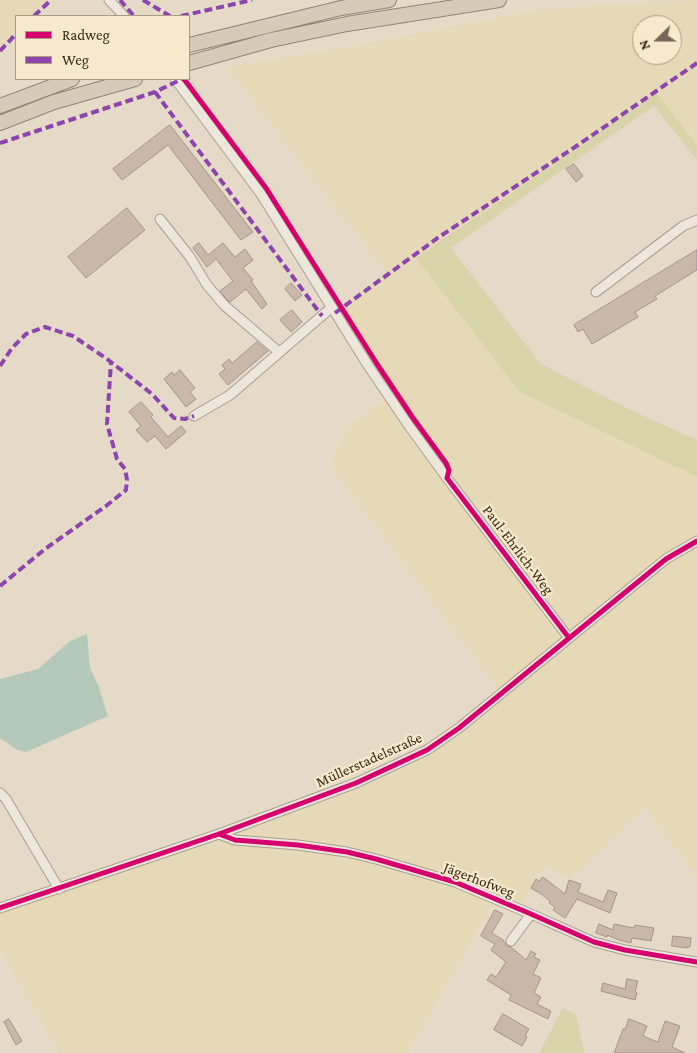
<!DOCTYPE html>
<html>
<head>
<meta charset="utf-8">
<style>
  body { margin:0 }
  #map { position:relative; width:697px; height:1053px; overflow:hidden; background:#e5dac8; font-family:"Crimson Pro",serif }
  canvas { display:block }
  .legend { position:absolute; left:15px; top:15px; width:175px; height:65px; box-sizing:border-box; background:#f8e8cc; border:1px solid #ab9b85; margin:0; padding:6px 9px; list-style:none; font-size:15px; color:#38271a }
  .legend li { display:flex; align-items:center; gap:10px; height:25px }
  .legend b { width:25px; border:1px solid #ab9b85 }
  .north { position:absolute; left:632px; top:15px; width:50px; height:50px; box-sizing:border-box; background:#f8e8cc; border:1px solid #ab9b85; border-radius:50%; rotate:248deg; font-size:14px; font-weight:700; line-height:20px; text-align:center; color:#38271a }
  .north::after { content:''; display:block; margin:auto; width:18px; height:22px; background:#756657; clip-path:polygon(50% 0,100% 100%,50% 72%,0 100%) }
</style>
</head>
<body>
<div id="map">
<canvas width="697" height="1053"></canvas>
<ul class="legend">
<li><b style="height:6px;background:#d6006c"></b>Radweg</li>
<li><b style="height:6px;background:#8e44ad"></b>Weg</li>
</ul>
<div class="north">N</div>
</div>
<script>
const ctx = document.querySelector('canvas').getContext('2d');
ctx.lineJoin = 'round';
function fillPath(path, color) { ctx.fillStyle = color; ctx.fill(path, 'evenodd'); }
function trace(path, color, width, dash) { ctx.strokeStyle = color; ctx.lineWidth = width; ctx.lineCap = dash ? 'butt' : 'round'; ctx.setLineDash(dash || []); ctx.stroke(path); }
function write(font, color, halo, rows, align = 'center') {
  ctx.font = font + ' "Crimson Pro",serif'; ctx.lineWidth = 4.5; ctx.setLineDash([]); ctx.textBaseline = 'middle'; ctx.strokeStyle = halo; ctx.fillStyle = color; for (const [text, x, y, turn = 0] of rows) {
    ctx.save(); ctx.translate(x, y); ctx.rotate((+turn || 0) * Math.PI / 180); ctx.textAlign = isNaN(turn) ? turn : align; if (halo) ctx.strokeText(text, 0, 0); ctx.fillText(text, 0, 0); ctx.restore();
  }
}
fillPath(new Path2D(`
  M0,0H46L30,16H16V31L0,47Z
  M697,0V145L657,93L416,258L520,392L697,477V877L644,808L570,879L543,866L521,907L497,897L408,1053H58L0,950V912L246,829L391,776L439,746L501,693L329,465L348,425L396,393L342,306L387,274L226,67L354,46L530,11L613,4ZM642,25H672V55H642Z`), '#e6d9b7');
fillPath(new Path2D(`
  M657,93L697,145V160L654,106L451,248L541,364L633,411L697,440V477L520,392L416,258Z
  M563,1008L576,1015L584,1050V1053H539Z`), '#d8d4a9');
fillPath(new Path2D(`
  M87,634L90,668L99,687L103,701L108,716L26,752C15,751 9,744 0,738V679L38,669L70,641Z`), '#b5c9bb');
const building = new Path2D(`
  M170,125L253,232L241,240L168,145L122,180L113,169Z
  M574,164L583,176L576,182L566,169Z
  M127,208L145,230L86,278L68,257Z
  M199,243L208,255L223,243L235,257L245,249L253,260L243,268L253,280L251,281L267,304L262,309L246,289L230,302L228,301L220,291L233,281L216,259L207,267L193,248Z
  M697,250V270L655,296L657,299L635,312L638,317L592,344L583,329L578,332L574,325Z
  M291,283L302,295L295,301L285,289Z
  M292,310L302,322L291,332L280,320Z
  M257,342L268,351L228,385L219,374L225,369L222,365L229,359L232,363Z
  M180,370L195,388L190,392L196,399L186,407L164,379L172,372L174,375Z
  M141,402L153,415L151,417L168,437L181,426L186,432L166,449L155,436L147,442L136,430L141,426L129,412Z
  M543,877L565,894L569,880L581,884L578,892L603,902L608,890L617,893L610,913L577,899L565,918L553,910L555,907L549,903L550,901L537,891V892L531,888L536,879L539,881Z
  M495,910L503,914L492,933L503,940L507,946L511,947L526,960L531,951L536,954L534,957L540,960L533,974L541,978L534,993L541,997L537,1004L551,1011L548,1019L509,1000L511,995L487,980L491,974L496,977L506,962L491,950L495,944L481,936Z
  M599,924L613,930L614,924L634,928L635,925L654,928L651,941L632,938L631,943L619,940L607,935V937L596,933Z
  M673,936L691,938L690,947H686L687,948L672,946Z
  M627,979L638,981L635,992L637,993L635,1000L601,991L603,983L625,989Z
  M503,1014L529,1029L525,1036L527,1037L522,1046L494,1030Z
  M9,1019L22,1041L16,1045L4,1022Z
  M629,1019L647,1026L643,1036L658,1042L665,1021L680,1026L672,1047L685,1053H614L623,1029H625Z`);
fillPath(building, '#c9b7a9');
trace(building, '#a59588', 1);
const minor = new Path2D(`
  M109,0L124,16
  M175,79L261,194L369,367L409,426L447,478L569,638
  M160,219L190,257L207,285L224,305L279,352
  M596,292L683,226L697,220
  M194,416L230,395L332,307
  M0,793L6,799L59,889
  M219,834L235,840L298,845L347,852L376,859L455,882L531,914L594,942L625,950L697,962
  M0,908L219,834L356,783L427,750L459,728L666,559L697,541
  M511,941L531,914`);
const highway = new Path2D(`
  M189,45L341,8L389,0
  M189,63L271,40L347,24L499,0
  M0,106L72,79
  M0,123L54,102L135,79`);
trace(minor, '#a99f92', 11);
trace(highway, '#8f8479', 16);
trace(new Path2D(`
  M189,76L198,91L197,92`), '#c4bcb2', 1, [4, 2.5]);
trace(minor, '#ede6db', 9);
trace(highway, '#d8cab9', 14);
trace(new Path2D(`
  M120,0L134,16
  M143,0L170,16
  M34,16L51,0
  M181,16L252,0
  M0,51L16,34
  M155,92L322,316
  M0,143L155,92L182,79
  M335,313L439,237L578,145L697,63
  M0,366L12,348L26,334L45,327L73,336L107,359L152,394L174,418L185,419L194,416
  M0,586L45,549L106,506L126,490L127,480L125,469L117,459L107,424L111,362`), '#8e44ad', 4, [8, 4]);
trace(new Path2D(`
  M184,79L266,188L377,364L413,418L446,463L449,470L447,478L569,638
  M219,834L235,840L298,845L347,852L376,859L455,882L531,914L594,942L625,950L697,962
  M0,908L219,834L356,783L427,750L459,728L666,559L697,541`), '#d6006c', 5);
write('15px', '#38271a', '#f8e8cc', [
  ["Paul-Ehrlich-Weg",518,550,53],
  ["Müllerstadelstraße",369,760,-24],
  ["Jägerhofweg",479,880,21]
]);
</script>
</body>
</html>
